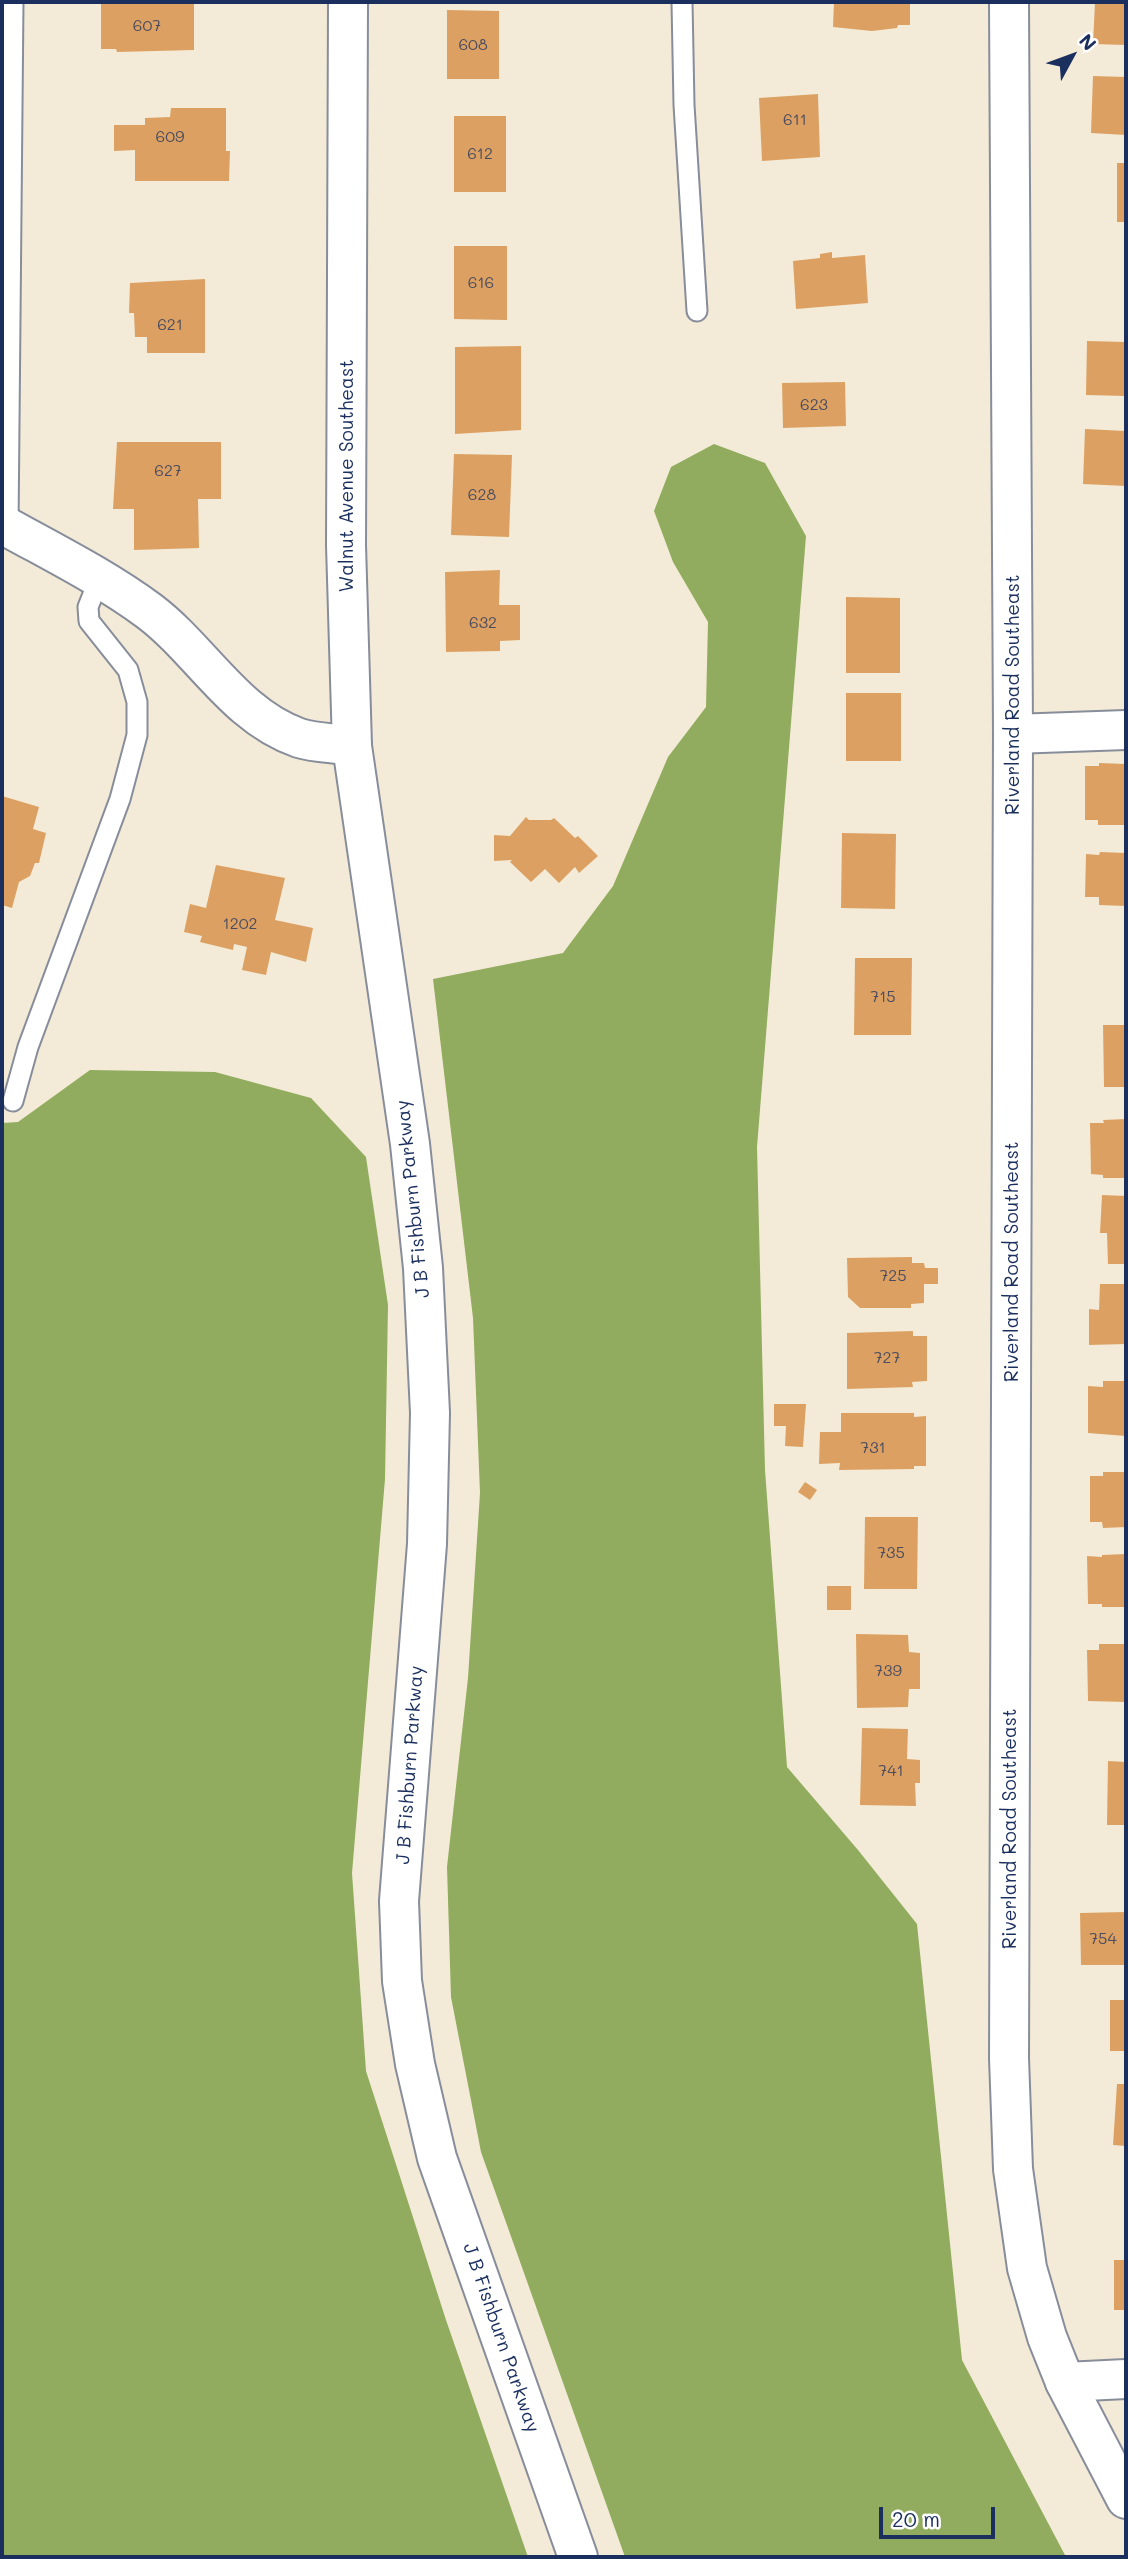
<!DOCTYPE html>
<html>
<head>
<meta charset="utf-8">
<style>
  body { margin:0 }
  #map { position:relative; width:1128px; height:2559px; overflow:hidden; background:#f3ebd7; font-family:Mali,sans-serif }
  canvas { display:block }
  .frame { position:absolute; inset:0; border:4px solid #1b2f5e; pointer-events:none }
  .north { position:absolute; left:1037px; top:21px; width:70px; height:70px; -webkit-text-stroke:5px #fff; paint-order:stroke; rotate:49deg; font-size:19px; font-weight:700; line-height:28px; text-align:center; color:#1b2f5e }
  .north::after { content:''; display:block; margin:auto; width:24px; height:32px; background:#1b2f5e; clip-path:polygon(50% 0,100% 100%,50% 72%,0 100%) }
  .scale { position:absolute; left:879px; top:2507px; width:116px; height:32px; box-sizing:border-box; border:4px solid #1b2f5e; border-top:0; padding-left:9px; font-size:21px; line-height:24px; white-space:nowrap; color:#1b2f5e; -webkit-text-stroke:5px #fff; paint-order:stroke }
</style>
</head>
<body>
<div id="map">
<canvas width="1128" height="2559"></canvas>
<div class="frame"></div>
<div class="north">N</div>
<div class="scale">20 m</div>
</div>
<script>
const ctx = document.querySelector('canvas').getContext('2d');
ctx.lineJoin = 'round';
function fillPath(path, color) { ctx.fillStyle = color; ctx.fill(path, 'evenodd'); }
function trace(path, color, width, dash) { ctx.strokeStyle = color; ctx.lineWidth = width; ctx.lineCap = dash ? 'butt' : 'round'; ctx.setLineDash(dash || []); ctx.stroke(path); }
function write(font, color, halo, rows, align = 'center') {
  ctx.font = font + ' Mali,sans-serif'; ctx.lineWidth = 7; ctx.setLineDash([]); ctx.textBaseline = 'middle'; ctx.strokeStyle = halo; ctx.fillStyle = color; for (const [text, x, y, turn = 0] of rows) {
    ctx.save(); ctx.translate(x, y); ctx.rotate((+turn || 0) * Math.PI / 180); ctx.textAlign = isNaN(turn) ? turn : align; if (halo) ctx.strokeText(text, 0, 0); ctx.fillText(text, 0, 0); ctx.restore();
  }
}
fillPath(new Path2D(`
  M714,444L765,463L806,536L757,1147L765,1470L787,1767L858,1850L917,1924L962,2360L1066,2557H625L481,2152L451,1997L447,1867L468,1678L480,1493L473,1318L433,979L563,953L613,886L668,757L706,707L708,622L673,562L654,511L671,467Z
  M90,1070L215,1072L311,1098L366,1157L388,1305L385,1479L352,1873L366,2071L446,2320L528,2557H2V1123L18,1122Z`), '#91ac5e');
fillPath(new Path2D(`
  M101,2H194V50L117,52L116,49H101Z
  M834,2H910V25H898L897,28L872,31L833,27Z
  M1095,2H1126V45L1093,44Z
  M447,10L499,11V79H447Z
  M1093,76L1126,77V135L1091,133Z
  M818,94L820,157L762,161L759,98Z
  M171,108H226V151H230L229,181H135V150L114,151V125H145V118L170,117Z
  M454,116H506V192H454Z
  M1117,163H1126V222H1117Z
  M454,246H507V320L454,319Z
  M832,252V258L865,255L868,303L796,309L793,261L820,258V254Z
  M205,279V353H147V337H135L134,313H129L130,283Z
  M1087,341L1126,342V396L1086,395Z
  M521,346V430L455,434V347Z
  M845,382L846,426L783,428L782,383Z
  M1085,429L1126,431V486L1083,484Z
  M117,442H221V499H198L199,548L134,550V509H113Z
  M454,454L512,455L509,537L451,535Z
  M500,570L499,605H520V640L500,641V651L446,652L445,572Z
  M846,597L900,598V673H846Z
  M846,693H901V761H846Z
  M1099,763L1126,764V825H1098V820H1085V766H1099Z
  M2,796L39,807L33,829L46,833L39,863H35L30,876L19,882L12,908L2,905Z
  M526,817L529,820H551L554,818L575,838L578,836L598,856L579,873L575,867L559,883L545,869L531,882L510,862L512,860L494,861V835L510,836Z
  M842,833L896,834L895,909L841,908Z
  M1100,852L1126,853V906L1099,905V897H1085L1086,854L1099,855Z
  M216,865L285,878L275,920L313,928L306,962L271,952L266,975L242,970L247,947L234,944L233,950L200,942L202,936L184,932L190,904L206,908Z
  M855,958H912L911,1035H854Z
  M1103,1025H1126V1087H1104Z
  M1126,1119V1178H1103V1175L1091,1174L1090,1123H1104L1103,1120Z
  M1102,1195L1126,1196V1264H1108L1107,1233H1100Z
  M912,1257V1263H924L925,1268H938V1284H924V1303L911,1304V1308H860L848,1297L847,1258Z
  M1100,1284H1126V1344L1089,1345V1309L1099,1310Z
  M913,1331V1336H927V1381L912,1382L913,1387L847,1389V1333Z
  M1103,1381H1126V1436L1088,1433V1386L1103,1387Z
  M774,1404H806L803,1447L785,1446L786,1426H774Z
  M841,1413H914V1417L926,1416V1466H914V1469L839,1470L840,1463L819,1464L820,1432H841Z
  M1103,1472H1126V1527L1103,1528L1102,1522H1090V1476H1103Z
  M805,1482L817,1490L810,1500L798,1492Z
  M865,1517H918L917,1589H864Z
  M1126,1554V1607H1102V1604H1088L1087,1556L1102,1557V1555Z
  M827,1586H851V1610H827Z
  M856,1634L908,1635L909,1652L920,1653V1689H909L908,1707L857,1708Z
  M1099,1644H1126V1702L1088,1701L1087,1650H1099Z
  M862,1728L908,1729L907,1759L920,1760V1783H915L916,1806L860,1805Z
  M1108,1761L1126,1762V1825H1107Z
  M1126,1912V1965H1081L1080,1913Z
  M1110,2000H1126V2051H1110Z
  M1117,2084H1126V2146L1113,2145Z
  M1114,2260H1126V2310H1114Z`), '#dca162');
const service = new Path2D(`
  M682,2L684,105L697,311
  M8,528L13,2
  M13,1101L28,1047L120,799L137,735V702L128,670L89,621L88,607L94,592L107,581`);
const minor = new Path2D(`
  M2,524C52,552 103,577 149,611C201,650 235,716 299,738C315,743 335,743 352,746
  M1013,734L1126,730
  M1065,2382L1126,2379`);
const tertiary = new Path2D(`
  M348,2L346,545L352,746L410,1144L423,1268L430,1413L427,1544L399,1901L402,1981L415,2064L437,2158L578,2557`);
const secondary = new Path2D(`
  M1009,2L1013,734L1009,2058L1013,2169L1027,2268L1047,2337L1065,2382L1126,2499`);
trace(service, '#878d9a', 23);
trace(minor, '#878d9a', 42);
trace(tertiary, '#878d9a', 42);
trace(secondary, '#878d9a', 42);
trace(service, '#fff', 19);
trace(minor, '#fff', 38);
trace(tertiary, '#fff', 38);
trace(secondary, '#fff', 38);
write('16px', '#4b4c5f', null, [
  ["607",147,26],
  ["608",473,45],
  ["611",795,120],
  ["609",170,137],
  ["612",480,154],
  ["616",481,283],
  ["621",170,325],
  ["623",814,405],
  ["627",168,471],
  ["628",482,495],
  ["632",483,623],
  ["1202",240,924],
  ["715",883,997],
  ["725",893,1276],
  ["727",887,1358],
  ["731",873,1448],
  ["735",891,1553],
  ["739",888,1671],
  ["741",891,1771],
  ["754",1103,1939]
]);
write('19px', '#1b2f5e', '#fff', [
  ["Walnut Avenue Southeast",347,476,-90],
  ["Riverland Road Southeast",1013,695,-90],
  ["J B Fishburn Parkway",413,1199,-96],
  ["Riverland Road Southeast",1012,1262,-90],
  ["J B Fishburn Parkway",410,1765,-86],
  ["Riverland Road Southeast",1010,1829,-90],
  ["J B Fishburn Parkway",501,2338,71]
]);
</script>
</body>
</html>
